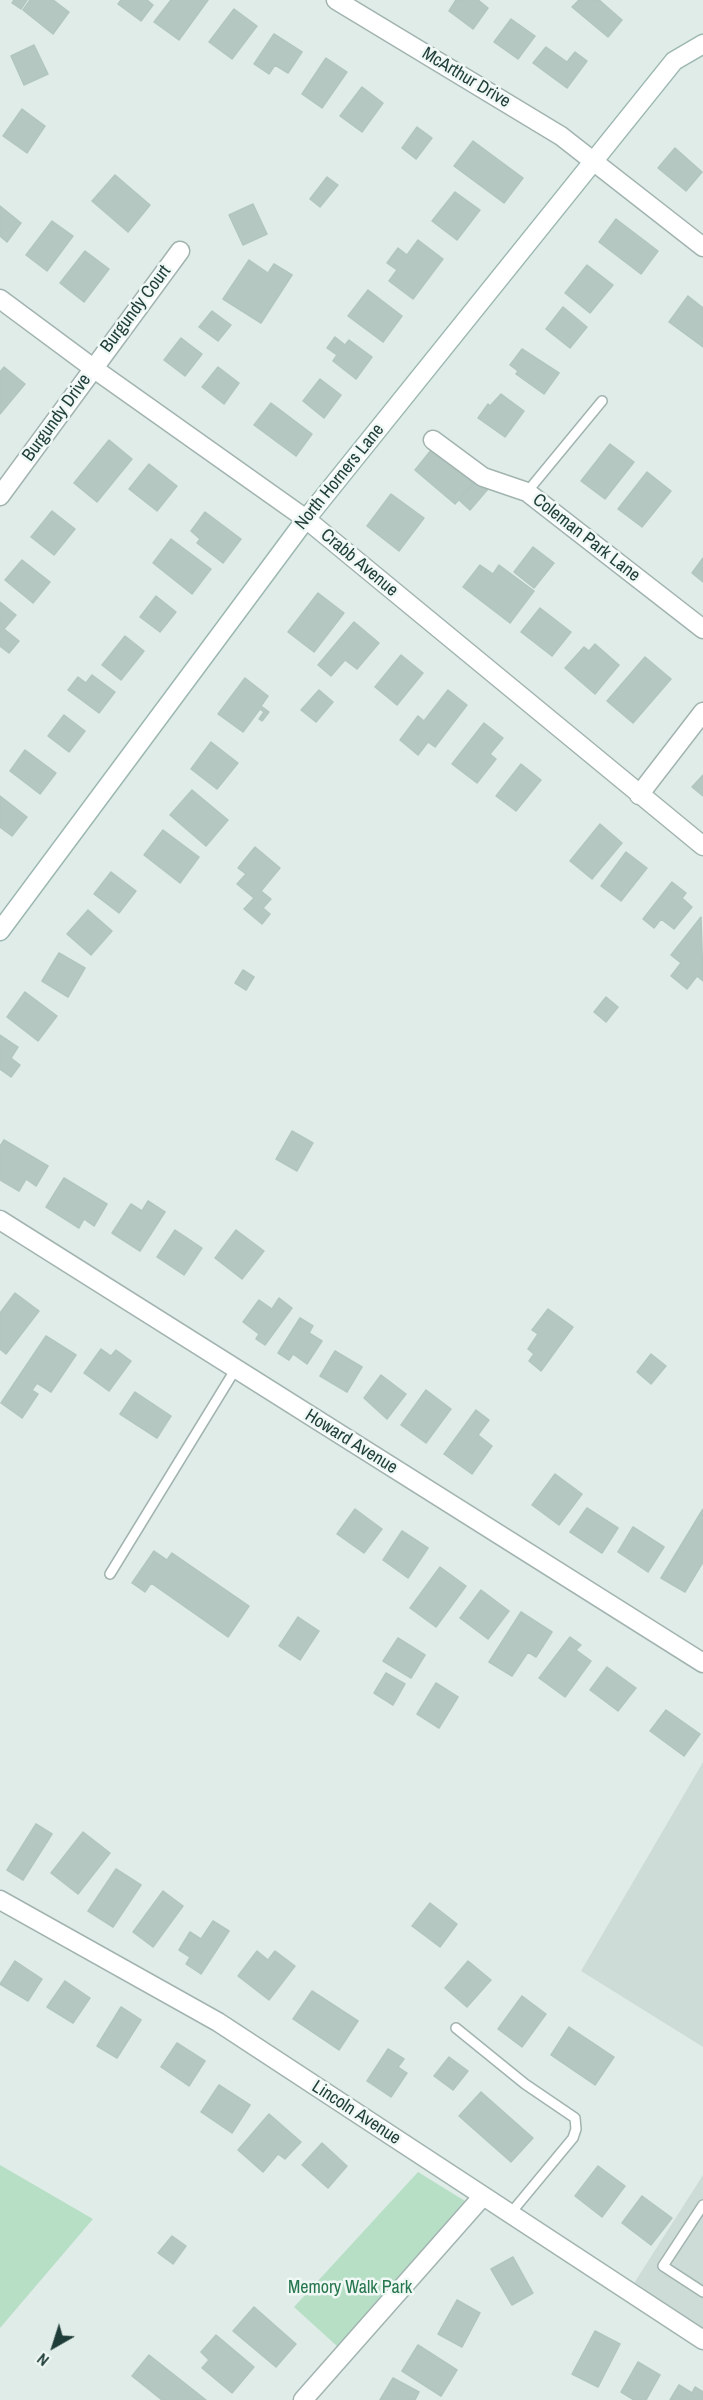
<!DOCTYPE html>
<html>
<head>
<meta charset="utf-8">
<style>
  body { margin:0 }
  #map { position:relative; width:703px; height:2400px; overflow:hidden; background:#e0ece8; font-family:"Archivo Narrow",sans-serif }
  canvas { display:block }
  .north { position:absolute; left:24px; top:2316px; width:60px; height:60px; -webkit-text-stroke:4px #f0f8f5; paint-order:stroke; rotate:219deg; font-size:16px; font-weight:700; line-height:24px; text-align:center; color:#1f3d38 }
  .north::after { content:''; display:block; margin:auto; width:21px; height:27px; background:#1f3d38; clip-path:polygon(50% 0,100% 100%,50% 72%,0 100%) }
</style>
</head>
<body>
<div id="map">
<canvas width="703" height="2400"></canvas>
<div class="north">N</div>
</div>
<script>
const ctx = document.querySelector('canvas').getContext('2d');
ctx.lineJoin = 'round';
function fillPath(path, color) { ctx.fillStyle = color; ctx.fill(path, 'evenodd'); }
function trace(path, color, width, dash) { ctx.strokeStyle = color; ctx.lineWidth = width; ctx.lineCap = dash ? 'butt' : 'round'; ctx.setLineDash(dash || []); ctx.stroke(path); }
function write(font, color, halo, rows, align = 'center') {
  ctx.font = font + ' "Archivo Narrow",sans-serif'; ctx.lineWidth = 5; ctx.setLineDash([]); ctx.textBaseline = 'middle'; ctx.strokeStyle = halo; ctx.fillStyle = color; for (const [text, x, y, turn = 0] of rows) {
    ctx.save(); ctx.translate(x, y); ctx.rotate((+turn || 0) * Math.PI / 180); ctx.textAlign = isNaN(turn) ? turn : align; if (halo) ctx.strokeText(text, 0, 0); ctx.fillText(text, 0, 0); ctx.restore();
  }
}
fillPath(new Path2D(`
  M703,1762V2047L581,1971Z
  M703,2175V2340L629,2291Z`), '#cedcd7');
fillPath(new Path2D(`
  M0,2165L93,2219L0,2328Z
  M418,2172L465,2201L338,2347L294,2307Z`), '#b7dfc6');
const building = new Path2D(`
  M14,0H27L21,9L12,3Z
  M30,0H53L69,12L53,34L23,10Z
  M121,0H147L153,5L141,21L118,4Z
  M171,0H208L179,40L154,22Z
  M456,0H478L488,8L473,29L449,11Z
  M579,0H599L622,20L608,37L572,7Z
  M234,9L257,26L232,59L209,42Z
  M511,19L535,36L518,59L494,42Z
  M274,34L302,52L288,73L275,65L269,74L254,64Z
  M34,45L48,74L24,85L11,56Z
  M546,47L567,62L575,52L587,61L567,88L533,63Z
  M326,58L347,72L322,108L302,94Z
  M362,87L383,103L362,132L340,116Z
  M22,109L45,126L27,153L3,136Z
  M417,127L432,138L416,159L402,148Z
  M473,141L523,178L504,203L454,166Z
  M675,148L702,172L686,191L658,168Z
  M115,175L150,205L128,232L92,201Z
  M327,177L338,185L320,207L310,199Z
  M455,192L480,210L457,240L432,221Z
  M253,204L267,234L243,245L229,215Z
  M0,206L21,223L7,242L0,236Z
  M616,219L658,251L641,274L599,242Z
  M52,221L73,236L47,271L26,255Z
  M418,240L443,259L413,299L389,281L397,270L387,263L398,248L407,255Z
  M85,251L109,269L84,302L60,283Z
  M249,260L268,273L274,264L292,275L261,323L223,299Z
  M587,265L613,285L590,313L565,293Z
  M368,290L402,316L383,342L348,316Z
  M688,296L703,308V347L669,322Z
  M563,307L587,327L570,348L546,329Z
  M212,311L231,325L218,341L199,327Z
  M335,337L345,345L349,340L372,357L356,379L333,361L337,355L327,348Z
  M181,338L202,354L185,376L164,360Z
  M522,349L559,373L544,394L516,374L518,371L510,365Z
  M4,367L25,384L0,414V372Z
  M218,367L239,383L224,404L202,387Z
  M320,379L341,395L324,418L303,401Z
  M501,394L524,411L505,437L478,418L488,404L490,406Z
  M271,403L312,434L296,456L254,425Z
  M109,440L132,459L97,502L74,483Z
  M610,444L634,462L605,499L581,481Z
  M432,449L473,483L455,504L415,470Z
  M149,464L177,486L157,511L129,489Z
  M647,472L671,491L642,527L618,509Z
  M478,479L488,489L470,510L459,500Z
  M391,494L424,518L399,551L367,526Z
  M52,511L75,529L54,555L31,537Z
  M205,512L241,539L223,563L197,543L200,539L191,531Z
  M171,539L211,569L192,594L153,563Z
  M533,547L554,563L534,588L514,572Z
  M703,558V582L692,573Z
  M22,560L50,582L33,603L5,580Z
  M480,565L493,574L499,565L534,591L510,623L463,587Z
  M318,593L344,613L314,652L288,632Z
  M156,596L176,612L160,632L140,617Z
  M0,602L16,615L4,629L19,641L9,653L0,646Z
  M540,608L571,632L552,656L521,632Z
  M354,622L379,643L357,669L345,660L331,676L318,665Z
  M125,636L144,651L121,680L102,665Z
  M595,644L619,665L595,694L565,668L584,647L589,651Z
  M401,655L423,673L397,705L375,687Z
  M645,657L671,679L633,723L607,701Z
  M92,675L115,692L99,713L68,690L78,677L86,683Z
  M245,678L268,696L261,706L269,712L262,721L259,719L264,712L260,709L243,732L218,714Z
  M319,690L333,702L316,722L301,710Z
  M448,690L467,705L435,747L428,742L418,755L400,740L418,716L424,721Z
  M64,715L85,731L69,752L48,736Z
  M484,723L503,738L490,754L496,759L477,783L452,764Z
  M211,742L238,763L217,789L191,769Z
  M25,750L56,773L40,794L10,771Z
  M521,764L541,780L516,811L496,796Z
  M703,775V796L692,787Z
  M192,790L228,820L206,846L170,815Z
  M0,796L27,817L12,836L0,827Z
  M600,824L622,843L592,879L570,861Z
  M163,830L199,857L180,883L144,855Z
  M255,847L280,868L261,891L271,899L263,908L270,914L262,924L244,909L254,898L237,884L246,874L238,868Z
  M626,852L647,868L621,901L601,886Z
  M111,872L136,891L119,913L94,894Z
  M672,882L686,893L682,898L692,907L674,929L661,919L654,928L643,919Z
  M88,910L112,931L91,955L67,934Z
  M701,917L703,981L697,976L687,989L671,976L681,963L671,955Z
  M59,953L85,968L68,997L42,981Z
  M243,970L254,977L246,990L235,983Z
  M25,992L57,1016L38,1041L7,1017Z
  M606,997L618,1007L606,1022L594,1012Z
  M0,1035L18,1047L11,1058L20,1065L11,1077L0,1069Z
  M292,1131L313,1143L297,1171L276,1159Z
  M4,1140L48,1166L36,1186L26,1179L19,1191L0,1180V1146Z
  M64,1178L107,1204L94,1226L84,1219L79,1228L46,1207Z
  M148,1201L165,1212L140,1251L112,1233L131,1204L142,1211Z
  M175,1230L202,1248L184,1275L157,1257Z
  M236,1230L264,1251L242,1279L215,1258Z
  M15,1293L39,1311L6,1354L0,1349V1313Z
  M279,1298L292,1308L265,1345L256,1339L259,1334L243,1322L259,1300L272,1309Z
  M548,1309L573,1327L541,1371L529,1361L534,1354L528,1349L538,1334L532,1330Z
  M300,1318L313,1326L309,1333L322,1341L307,1364L293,1354L289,1360L278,1353Z
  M46,1336L76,1355L51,1392L37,1383L32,1390L38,1394L22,1418L1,1403Z
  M101,1349L111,1356L116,1350L131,1361L109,1391L84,1373Z
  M335,1351L362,1367L347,1392L320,1376Z
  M651,1354L666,1366L651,1384L637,1372Z
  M381,1375L406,1394L387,1419L364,1398Z
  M426,1390L451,1409L426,1443L401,1425Z
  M135,1392L171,1416L157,1438L120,1414Z
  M476,1410L489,1420L478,1435L492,1446L472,1474L444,1454Z
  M555,1474L582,1494L559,1525L532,1505Z
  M587,1508L618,1528L602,1553L570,1532Z
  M355,1509L382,1529L364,1553L337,1534Z
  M703,1509V1562L685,1592L661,1578Z
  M633,1527L664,1547L648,1572L618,1552Z
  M402,1531L428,1548L408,1578L383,1560Z
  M154,1551L167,1560L172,1553L249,1606L228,1637L151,1583L145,1592L132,1583Z
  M440,1567L466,1586L436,1627L410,1608Z
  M481,1590L509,1611L488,1639L460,1618Z
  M521,1612L552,1632L536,1657L528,1652L512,1676L489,1662Z
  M298,1617L319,1631L300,1660L279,1646Z
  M570,1637L581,1645L576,1650L591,1661L565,1697L539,1678Z
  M398,1638L425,1655L411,1678L383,1661Z
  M607,1667L636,1688L618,1711L590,1690Z
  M386,1673L405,1684L393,1705L374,1693Z
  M436,1683L458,1697L439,1728L417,1714Z
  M666,1710L700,1734L684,1756L650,1731Z
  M36,1824L52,1834L23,1880L7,1870Z
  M83,1832L110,1853L78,1894L51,1873Z
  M116,1869L141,1885L113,1927L88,1911Z
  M163,1891L183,1906L153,1947L133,1932Z
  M430,1903L457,1924L440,1947L412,1926Z
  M213,1921L229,1931L201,1974L186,1964L190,1957L179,1950L190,1932L201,1939Z
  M257,1951L268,1960L275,1951L295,1966L269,2000L238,1976Z
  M15,1961L42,1979L28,2001L0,1984Z
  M468,1961L491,1980L467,2007L445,1988Z
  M65,1981L90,1998L73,2023L47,2007Z
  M312,1991L358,2021L339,2050L293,2019Z
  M522,1996L546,2014L522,2047L498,2029Z
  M121,2007L141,2020L117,2058L97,2046Z
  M569,2027L614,2057L595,2085L551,2055Z
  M177,2043L205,2061L189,2086L161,2067Z
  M388,2049L404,2059L398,2067L407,2073L391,2097L367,2081Z
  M449,2057L468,2071L453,2090L434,2076Z
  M219,2085L250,2105L232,2133L201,2112Z
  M481,2092L533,2138L511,2162L459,2116Z
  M269,2114L301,2142L285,2159L278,2154L263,2172L238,2150Z
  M322,2143L347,2166L328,2188L302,2165Z
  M598,2166L625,2186L602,2217L575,2196Z
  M642,2196L672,2218L651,2245L622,2223Z
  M172,2236L186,2246L173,2264L158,2253Z
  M513,2257L533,2293L512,2305L491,2269Z
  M457,2300L480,2313L462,2347L438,2334Z
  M254,2307L296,2344L276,2367L233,2331Z
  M595,2331L620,2344L598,2387L572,2374Z
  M216,2335L254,2367L232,2393L202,2368L209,2360L201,2352Z
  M418,2345L457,2370L441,2396L402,2371Z
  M149,2355L206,2400H162L132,2376Z
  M638,2362L660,2375L646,2400H634L621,2392Z
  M393,2378L419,2392L415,2400H380Z
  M679,2385L692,2393L695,2387L703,2392V2400H670Z`);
fillPath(building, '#b5c7c1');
trace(building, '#b2c6c0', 1.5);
const lane = new Path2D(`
  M527,492L602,401
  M110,1574L235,1370
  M456,2028L525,2084L575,2118L576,2129L573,2138L510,2214
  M703,2205L663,2266L703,2292`);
const street = new Path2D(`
  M336,0L561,136L703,247
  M0,299L93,368L306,519L703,846
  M433,440L483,477L527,492L703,629
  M0,496L180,251
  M639,795L703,712
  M0,1220L703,1663
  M0,1900L218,2022L703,2340
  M303,2400L483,2196`);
const secondary = new Path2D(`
  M0,931L306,519L674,61L703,44`);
trace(lane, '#a2b4b0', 12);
trace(street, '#a2b4b0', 21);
trace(secondary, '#9db8b1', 21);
trace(lane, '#fff', 9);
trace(street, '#fff', 18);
trace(secondary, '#fff', 18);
write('18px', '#1f3d38', '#f0f8f5', [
  ["McArthur Drive",466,78,31],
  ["Burgundy Court",136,309,-53],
  ["Burgundy Drive",57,418,-54],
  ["North Horners Lane",340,477,-51],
  ["Coleman Park Lane",586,538,38],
  ["Crabb Avenue",359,563,40],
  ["Howard Avenue",351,1442,32],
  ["Lincoln Avenue",356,2113,33]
]);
write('18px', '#27774e', '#f0f8f5', [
  ["Memory Walk Park",350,2288]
]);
</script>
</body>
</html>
